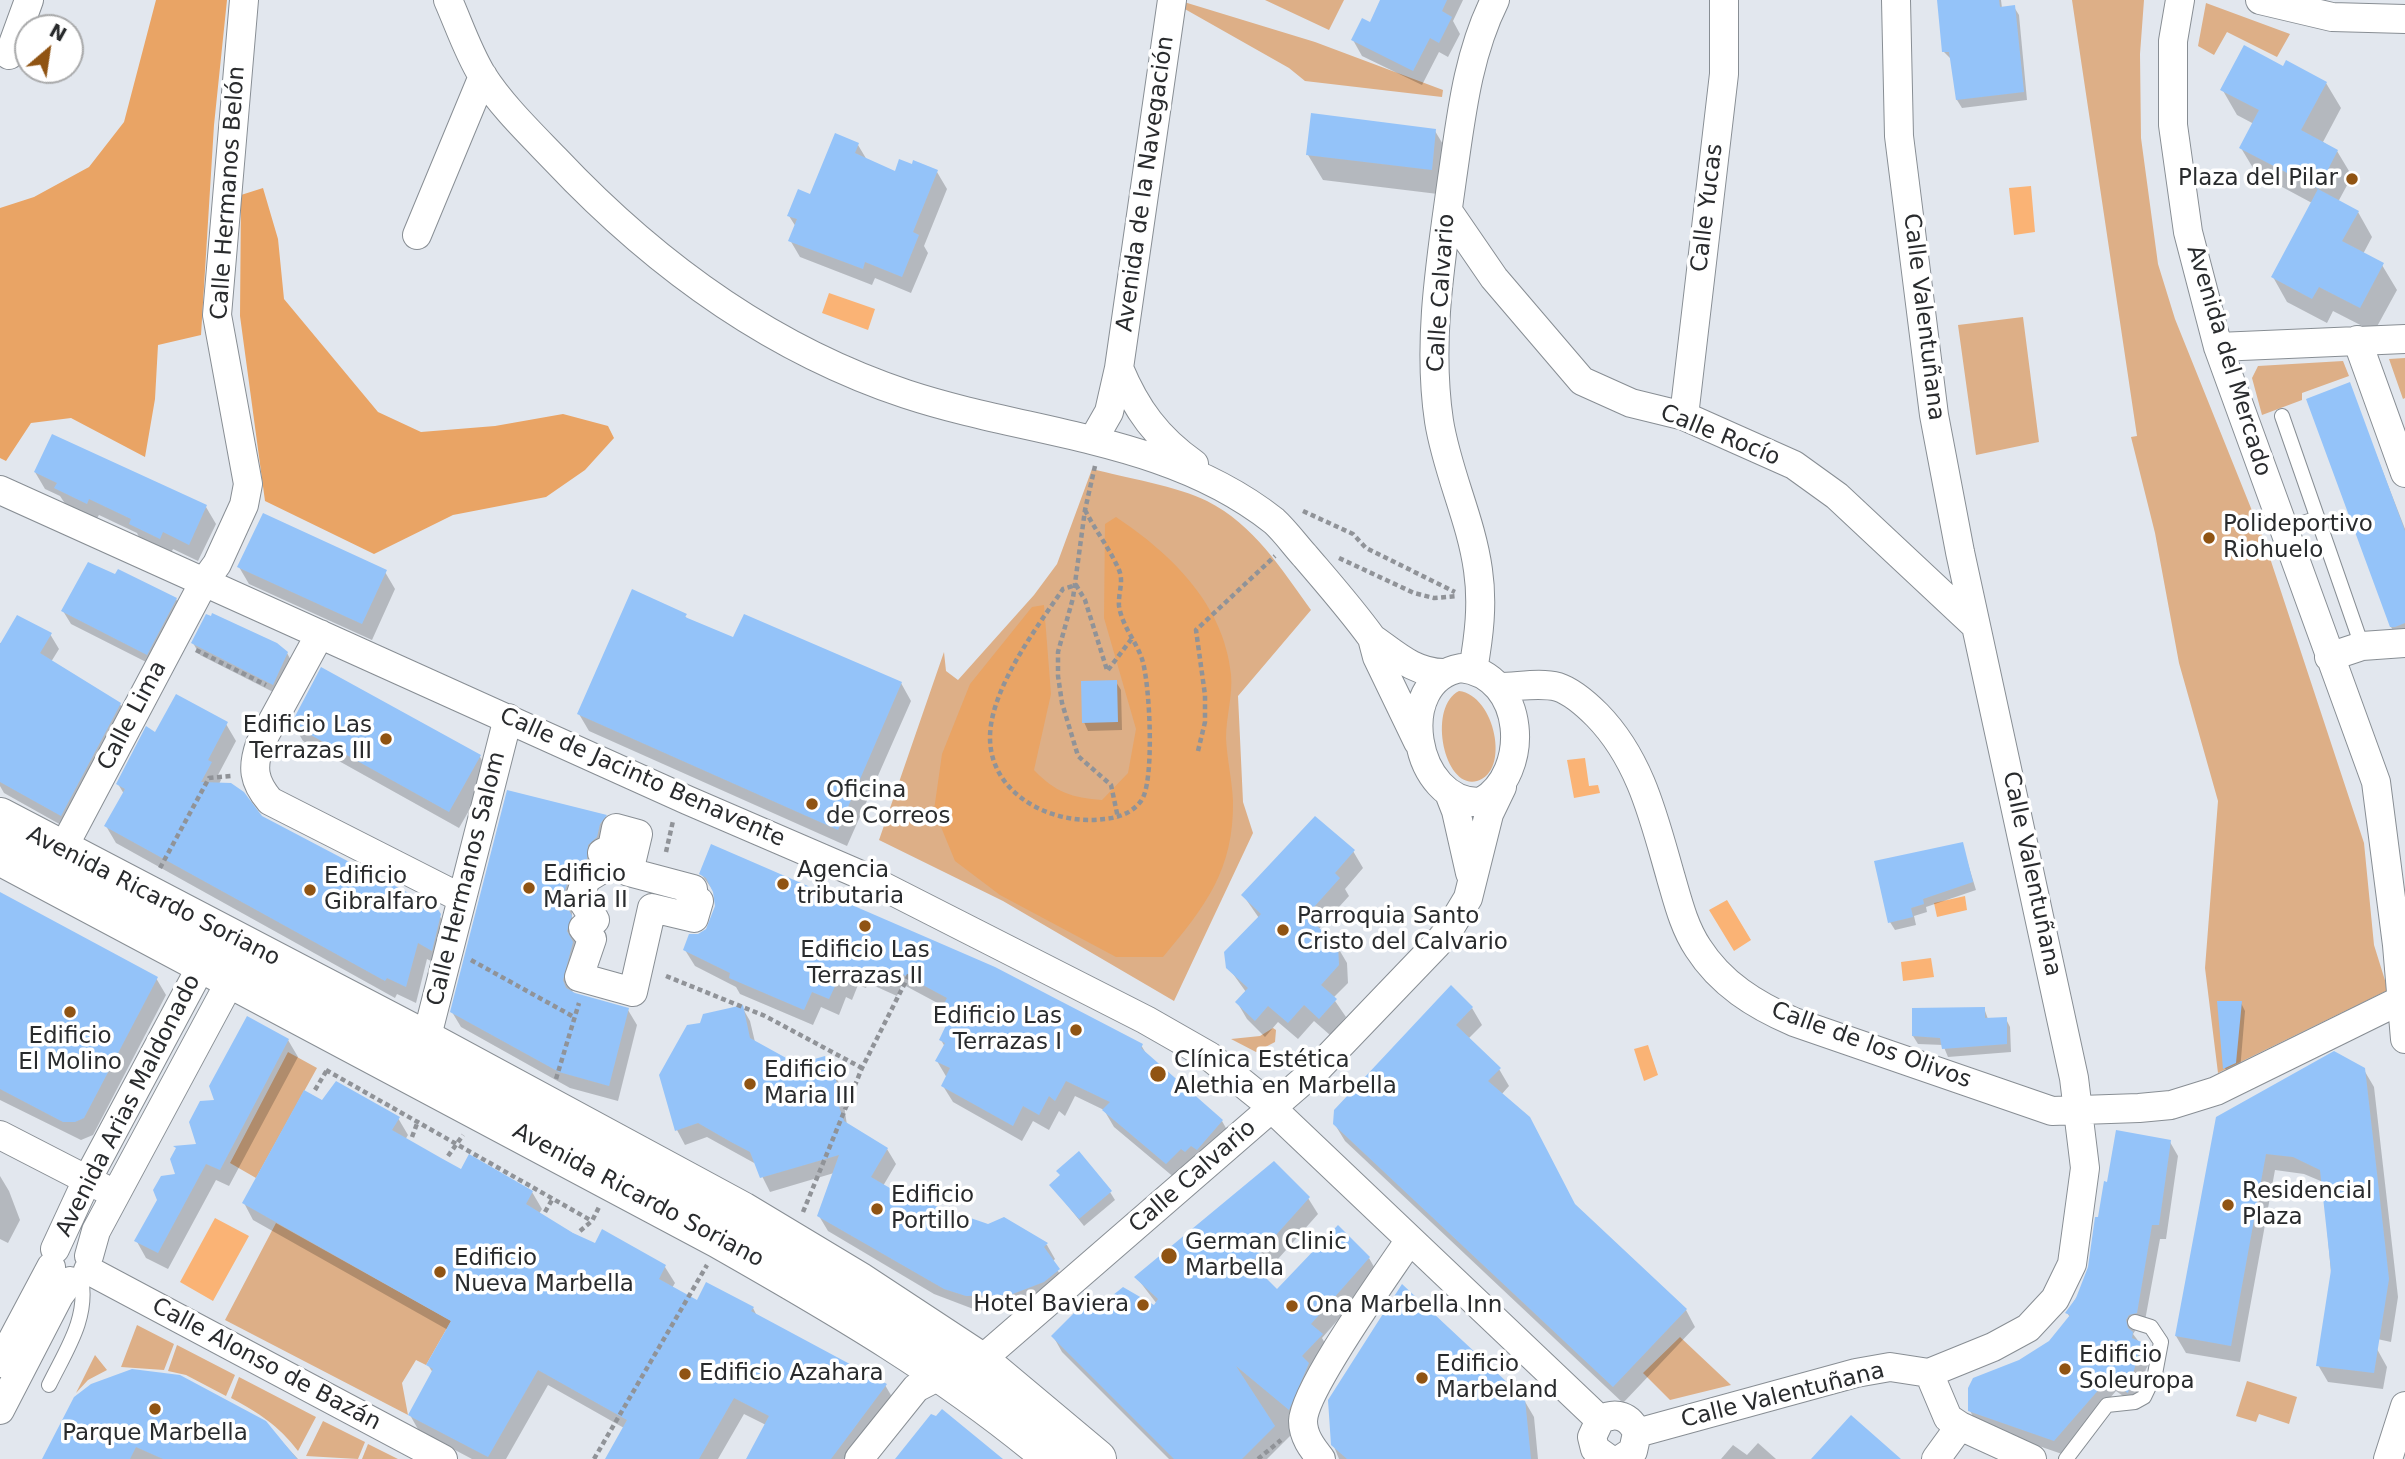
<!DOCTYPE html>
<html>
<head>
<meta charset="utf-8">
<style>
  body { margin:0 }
  #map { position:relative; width:2405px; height:1459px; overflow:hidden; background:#e2e7ee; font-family:"DejaVu Sans",sans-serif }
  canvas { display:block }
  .north { position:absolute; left:14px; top:14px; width:70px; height:70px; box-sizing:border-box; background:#fff; border:2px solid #a9aaab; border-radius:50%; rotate:29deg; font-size:19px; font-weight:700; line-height:28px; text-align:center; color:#292b2d }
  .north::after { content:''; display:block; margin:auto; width:24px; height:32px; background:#905413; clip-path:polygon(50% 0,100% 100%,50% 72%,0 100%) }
</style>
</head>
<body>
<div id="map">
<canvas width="2405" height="1459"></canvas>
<div class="north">N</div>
</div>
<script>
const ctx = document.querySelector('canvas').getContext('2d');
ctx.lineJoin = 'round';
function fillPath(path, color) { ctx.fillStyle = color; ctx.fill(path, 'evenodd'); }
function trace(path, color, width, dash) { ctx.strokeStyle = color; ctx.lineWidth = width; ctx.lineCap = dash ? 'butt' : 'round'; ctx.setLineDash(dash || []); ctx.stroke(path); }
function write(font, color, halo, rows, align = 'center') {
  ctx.font = font + ' "DejaVu Sans",sans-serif'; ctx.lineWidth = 7; ctx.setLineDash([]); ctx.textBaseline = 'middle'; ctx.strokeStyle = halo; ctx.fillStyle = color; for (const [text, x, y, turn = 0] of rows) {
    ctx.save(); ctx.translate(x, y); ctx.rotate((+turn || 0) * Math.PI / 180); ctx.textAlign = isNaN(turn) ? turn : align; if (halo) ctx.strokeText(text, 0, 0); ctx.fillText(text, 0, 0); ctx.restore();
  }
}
fillPath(new Path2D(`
  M1265,0H1344L1329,30Z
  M2072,0H2144L2140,54L2141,138L2158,264L2175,319L2265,543L2364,843L2374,945L2388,990L2218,1073L2205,968L2218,801L2179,663L2155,533L2131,437L2137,436Z
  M1184,2L1315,42L1443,90L1442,97L1305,81L1289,68L1183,8Z
  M2206,3L2290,34L2277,57L2227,32L2214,55L2198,46Z
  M2023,317L2039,442L1976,455L1958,325Z
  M2405,358V398L2403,399L2389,359Z
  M2343,361L2349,376L2302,393V400L2262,415L2252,378L2258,366Z
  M1092,469C1123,477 1180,487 1207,501C1254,525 1281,568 1311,610L1238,696L1243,802L1253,833L1174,1001L1003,901L879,840L944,652L946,671L958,680L1034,595L1057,564Z
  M1459,691C1495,695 1511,772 1477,781C1444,790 1427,707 1459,691Z
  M1273,1028L1276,1030L1275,1042L1256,1052L1231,1039L1260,1036Z
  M288,1052L317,1068L256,1178L230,1163Z
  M276,1223L451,1321L426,1365L416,1360L402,1383L408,1415L225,1320Z
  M137,1325L174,1344L164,1370L121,1367Z
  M1680,1337L1731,1385L1670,1400L1643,1373Z
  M177,1345L235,1375L226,1396L186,1375L168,1371Z
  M95,1355L107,1370L88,1380L76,1393Z
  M239,1377L316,1417L298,1451C278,1425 259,1413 231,1398Z
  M2247,1381L2297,1397L2289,1424L2259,1414L2256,1422L2236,1416Z
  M323,1421L365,1442L358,1459L306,1456Z
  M368,1444L398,1459H362Z`), '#ddaf87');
fillPath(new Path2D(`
  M156,0H227L214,125L201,335L158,345L155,399L145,457L71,418L31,423L6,461L0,458V208L34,197L89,167L124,122Z
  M263,188L278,239L284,299L378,412L421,432L495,426L563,414L608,426L614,438L585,470L546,497L453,515L374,554L265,501L240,316L241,195Z
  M1116,517C1170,553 1224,604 1231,674C1233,695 1226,717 1226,738C1227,759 1232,780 1233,801C1234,870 1205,907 1163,957H1116L1000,895L955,861L934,810L942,754L970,684L1032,607L1044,605L1051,694L1034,770C1055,792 1072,798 1102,800L1128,773L1136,729L1104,618L1105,524Z`), '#e9a465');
fillPath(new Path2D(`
  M2031,186L2035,232L2014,235L2009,188Z
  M829,293L875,309L868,330L822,313Z
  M1585,758L1589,786L1598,785L1600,793L1574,798L1567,760Z
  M1965,896L1967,910L1937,917L1934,903Z
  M1727,900L1751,940L1734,951L1709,910Z
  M1931,958L1934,977L1903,981L1901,962Z
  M1648,1045L1658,1075L1644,1081L1634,1049Z
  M215,1218L249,1236L213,1301L180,1282Z`), '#fab375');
fillPath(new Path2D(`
  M1382,0H1463L1453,21L1460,34L1448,57L1439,52L1422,85L1362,56L1353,40L1371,24Z
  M1939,0H2001L2002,8L2014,7L2019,15L2027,100L1962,108L1957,100L1952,60L1943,51Z
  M2283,68L2326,83L2341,108L2323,142L2337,151L2352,176L2338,202L2358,212L2372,237L2363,254L2382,265L2397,290L2374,332L2333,311L2327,323L2287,302L2273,277L2312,203L2256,173L2241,148L2254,124L2237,115L2222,89Z
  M1435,131L1450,156L1446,195L1323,180L1308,155Z
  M858,145L867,160L895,173L913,166L937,172L947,189L924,246L928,253L911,293L875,278L872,285L800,257L790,240L796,227L789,216Z
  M2349,384L2405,529V637L2398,639L2391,627Z
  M35,472L206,507L216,524L198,561L173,549L170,555L141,541L137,533L99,515L96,520L66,505L60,496L45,489Z
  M239,567L385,572L395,589L372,640L249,584Z
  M176,599L183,612L154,666L71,624L63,611Z
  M685,616L688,620L734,639L901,683L911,701L847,846L589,731L579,714Z
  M50,634L59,649L51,662L120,704L129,719L70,830L4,793L0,786V643Z
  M193,643L287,653L294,666L281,696L200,655Z
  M1116,682L1121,690L1122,730L1088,731L1084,722Z
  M226,724L236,741L218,775L221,780L219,784L261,817L436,910L450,933L441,966L427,959L416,1003L397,994L395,998L116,843L106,826L124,794L118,784L156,735Z
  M293,724L480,757L490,774L459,828L303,741Z
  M606,816L615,831L572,908V917L580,933L581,960L572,993L628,1010L637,1025L618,1101L570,1088L461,1027L452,1012Z
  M1962,844L1976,890L1926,907L1927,912L1914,916L1916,925L1895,930L1890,922Z
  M1353,851L1363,868L1345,889L1349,896L1318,930L1337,946L1347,963L1348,983L1333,998L1346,1017L1330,1035L1314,1021L1298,1039L1278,1022L1265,1037L1247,1019L1237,1002L1246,992L1228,967L1259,918L1243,895Z
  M701,874L1141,1045L1147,1055L1222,1121L1231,1137L1176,1179L1114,1127L1104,1110L1075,1096L1065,1116L1059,1111L1049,1130L1033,1121L1022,1141L953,1102L943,1086L947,1078L937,1061L945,1047L941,1040L948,1025L941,1013L945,1007L902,984L897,996L868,983L866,988L858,985L852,1000L846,997L839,1015L821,1007L813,1025L740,994L736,987L695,966L685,950L708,931L717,906L715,893Z
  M0,894L156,978L166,995L93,1135L81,1140L0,1100Z
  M2219,1003H2241L2245,1011L2240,1071L2229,1076L2225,1068Z
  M742,1007L750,1021L755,1042L797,1066L824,1058L841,1086L847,1125L887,1149L896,1164L883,1186L919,1207L988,1226L1004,1219L1047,1245L1055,1259L1052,1262L1067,1285L1039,1303L998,1311L976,1310L934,1294L828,1231L819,1216L834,1173L770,1192L756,1164L707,1137L685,1145L677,1130L702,1024Z
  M1472,1008L1482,1025L1468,1039L1499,1069L1509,1086L1501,1095L1576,1207L1686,1310L1695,1327L1623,1403L1345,1141L1334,1123Z
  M1984,1008L1988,1019H2006L2010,1027L2011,1052L1948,1057L1943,1045L1918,1044L1913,1036Z
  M288,1040L298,1057L229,1186L216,1180L168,1269L146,1258L136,1240L198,1145L217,1101Z
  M2364,1070L2374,1087L2398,1297L2391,1342L2336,1330L2323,1182L2304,1174L2275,1170L2240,1362L2186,1353L2176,1336L2217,1118Z
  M322,1102L398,1118L408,1135L405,1140L462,1172L532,1192L542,1209L539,1214L595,1246L665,1267L675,1283L672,1288L697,1302L753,1308L757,1316L885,1385L895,1402L852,1459H748L766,1425L744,1414L718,1459H607L624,1428L548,1385L506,1459H472L419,1431L410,1415L433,1373L428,1365L448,1330L253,1220L244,1203Z
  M2170,1142L2178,1156L2166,1239H2160L2144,1326L2137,1328L2133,1334L2152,1359L2146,1369L2136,1405L2116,1391L2062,1454L1978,1425L1970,1411L2020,1362L2051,1342L2070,1317L2067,1313Z
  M0,1176L9,1191L20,1220L8,1243L0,1239Z
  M1061,1176L1110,1192L1115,1200L1084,1226L1051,1185Z
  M1308,1198L1318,1214L1262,1277L1277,1292L1369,1258L1378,1274L1322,1338L1330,1352L1296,1430L1267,1459H1169L1062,1352L1053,1336L1092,1314L1154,1307L1157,1304L1137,1278Z
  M2377,1349L2387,1367L2383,1389L2328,1382L2318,1365Z
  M1524,1400L1534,1417L1538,1459H1339L1333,1444Z
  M265,1423L298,1459H44Z
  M1758,1443L1776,1459H1721L1733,1445L1747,1455Z`), '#0003');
fillPath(new Path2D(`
  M1380,0H1447L1442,11L1452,17L1439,43L1430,38L1413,71L1351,40L1362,18L1370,22Z
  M1937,0H1999L2000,7L2015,5L2024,92L1956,100L1949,52H1942Z
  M2244,45L2283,66L2286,60L2327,82L2301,130L2338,150L2318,189L2239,148L2259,110L2220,90Z
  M1311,113L1436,129L1432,170L1306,155Z
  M835,133L859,143L855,153L895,171L899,159L912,164L913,160L938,170L913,232L919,235L902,277L865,262L863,269L788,241L797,219L787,216L798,189L810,194Z
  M2318,189L2359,211L2342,241L2384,263L2360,308L2319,287L2312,299L2271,277Z
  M2350,382L2405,531V623L2395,627H2390L2306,399Z
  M52,434L207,505L189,545L163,532L160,539L129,524L131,519L89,499L87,504L54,488L57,483L34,472Z
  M263,513L387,570L362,624L237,567Z
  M88,562L115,574L118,569L177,598L147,655L61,611Z
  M632,589L687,614L685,617L733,637L744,614L902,682L838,830L577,714Z
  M212,613L277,643L288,652L273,685L191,643L206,614L211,616Z
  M17,615L52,633L40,653L121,703L61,816L0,782V644Z
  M321,667L481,755L449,812L291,724Z
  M1117,680L1118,722L1082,723L1081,681Z
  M176,694L228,722L208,760L212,762L201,782L231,783L244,792L262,816L437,908L441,914L432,951L418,943L406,987L387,978L385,981L104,826L125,789L116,784L146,726L155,732Z
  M507,790L607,815L600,824L597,837L588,845L587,859L571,873L564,892V900L572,916L567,931L573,942L563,980L566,988L575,993L629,1008L609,1086L559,1072L450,1012Z
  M1315,816L1355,850L1335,873L1340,878L1306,916L1338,945L1339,965L1321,985L1337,999L1319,1019L1304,1005L1288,1023L1268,1006L1255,1021L1235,1002L1248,988L1226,968L1224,952L1261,914L1241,895Z
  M1963,842L1973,882L1923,899L1924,904L1911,908L1913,917L1888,923L1874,861Z
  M711,844L995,967L1143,1044L1141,1048L1223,1120L1197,1150L1191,1146L1185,1152L1181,1149L1166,1164L1102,1110L1110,1102L1066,1081L1055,1101L1049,1096L1039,1115L1023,1106L1013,1126L941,1086L950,1068L935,1061L945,1043L939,1040L949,1019L939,1013L947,998L893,969L888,980L859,968L857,972L849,969L842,984L837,982L829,999L812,992L804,1010L729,978L730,973L683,950L689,934H698L706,929L715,906L713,892L706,878L699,874Z
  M0,892L158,977L84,1118L75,1122H63L0,1089Z
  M1451,985L1473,1007L1456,1025L1501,1068L1488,1081L1530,1117L1575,1204L1687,1309L1613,1387L1333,1124L1334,1110Z
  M2217,1001H2242L2236,1063L2223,1069Z
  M743,1005L750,1038L797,1064L825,1056L828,1069L833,1070L840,1094L836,1098L844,1121L888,1148L871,1177L919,1205L921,1201L988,1224L1004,1217L1048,1243L1044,1247L1060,1269L1044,1282L1010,1295L966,1296L944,1289L817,1216L839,1155L760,1178L750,1152L731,1142L698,1123L675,1131L659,1075L687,1025L700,1023L703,1014Z
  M1985,1007V1018L2007,1017V1044L1942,1049L1940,1038L1912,1036V1008Z
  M247,1016L289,1039L220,1170L206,1164L158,1253L134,1241L157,1200L153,1190L161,1176L175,1174L170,1159L176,1148L173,1146L196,1144L189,1122L200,1101L214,1100L209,1086Z
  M2334,1051L2365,1068L2389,1279L2374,1373L2316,1366L2331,1270L2320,1170L2293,1157L2266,1154L2231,1346L2175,1336L2216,1117Z
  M336,1081L400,1117L392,1130L441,1158L461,1169L469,1154L533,1191L526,1204L573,1233L595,1243L602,1229L666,1265L659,1279L697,1300L706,1282L754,1307L751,1311L887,1384L831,1459H746L769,1416L734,1398L699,1459H605L627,1420L538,1370L488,1457L417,1420L408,1415L433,1369L426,1365L451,1321L242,1203L304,1090L322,1100Z
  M2116,1130L2171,1140L2159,1225H2152L2137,1313L2129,1315L2126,1320L2128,1328L2133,1332L2132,1338L2146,1344L2138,1355L2128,1393L2108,1379L2054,1441L1968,1411V1388L1973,1378L2019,1360L2049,1341L2070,1315L2065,1313L2076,1298L2088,1267L2095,1217H2098L2104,1181L2107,1182Z
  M1079,1151L1112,1191L1079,1219L1049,1185L1060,1175L1056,1171Z
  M1274,1161L1310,1197L1251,1263L1277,1289L1338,1225L1370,1257L1311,1324L1323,1334L1302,1356L1309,1363L1289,1410L1236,1366L1275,1426L1242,1459H1174L1051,1336L1084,1303L1092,1312L1123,1287L1154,1305L1158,1299L1134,1277Z
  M1402,1284L1525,1399L1531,1459H1347L1331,1445L1328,1400Z
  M132,1369L180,1375L266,1421L297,1459H163L136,1447L130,1459H42L74,1397L91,1384Z
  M942,1409L1003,1459H895L931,1414L936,1416Z
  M1851,1415L1901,1459H1811Z`), '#94c3f9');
const lane = new Path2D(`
  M2282,416L2362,646
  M2282,530L2318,518
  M49,1385C66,1350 89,1318 81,1278
  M2066,1459L2107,1405L2135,1402L2144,1397L2155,1374L2161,1342L2151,1327L2135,1322`);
const street = new Path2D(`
  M448,0C459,25 468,52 482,75C501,105 530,133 555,159C654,264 768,348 906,394C1030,435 1168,437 1274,521C1285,531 1295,545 1305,556C1328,583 1351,609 1372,638L1377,657L1418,742
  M2180,0L2173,41V125L2188,232L2218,347L2376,782L2397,945L2405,1039
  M2260,0L2332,17L2405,19
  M9,55L29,0
  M1448,211L1494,278L1582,381L1631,403L1684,416L1794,465L1837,496L1976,626
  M417,235L483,76
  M2357,340L2405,473
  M2218,347L2405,339
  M1119,368C1136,409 1157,438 1194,464
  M1684,416L1724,74V0
  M1093,440L1109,412L1119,368L1172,0
  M0,490L687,800L861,875L1146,1020L1209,1056L1261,1098L1600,1420
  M320,634L260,744C252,767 253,781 270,801L461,898
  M1372,638C1395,654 1414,673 1444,673
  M2329,657L2362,646L2405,643
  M1461,668C1526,675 1532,773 1481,802C1413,805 1392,680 1461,668Z
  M1473,670C1479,636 1483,604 1478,570C1471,519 1447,472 1439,421C1427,341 1441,259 1452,179C1461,118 1467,56 1495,0
  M1499,687C1518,687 1540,682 1558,687C1573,692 1586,704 1597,715C1641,760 1654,819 1671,878C1678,902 1684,927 1698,948C1721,984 1755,1005 1794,1022L2052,1111L2139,1108L2171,1105L2216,1091L2405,998
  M1449,793L1456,811L1470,873
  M616,828L638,834L629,872L693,889L690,896L699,901L694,918L652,908L633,992L579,977L592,939L583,928L595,920L580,897L586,879L609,865L602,853L612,848Z
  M62,850L204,582L217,564L244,505L248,484L217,315L244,0
  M426,1040L508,718
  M0,1135L103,1188
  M55,1249L87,1180L203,963
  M89,1256L96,1231L232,978
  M88,1270L443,1459
  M0,1363L51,1267
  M1929,1373L1948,1418L1960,1426L2032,1459
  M0,1410L59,1296L70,1281
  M1637,1433L1856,1373L1890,1367L1929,1373L1993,1347L2028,1328L2055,1299L2072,1264L2085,1168L2074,1078L1960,552L1934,415L1899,136L1896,0
  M859,1459L916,1388L943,1374L980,1361L1319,1067L1437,944L1450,928L1468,898L1489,814L1502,787
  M1321,1459C1312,1448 1303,1436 1303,1421C1304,1389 1387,1274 1409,1241
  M1609,1459L1595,1449L1592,1437L1600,1420C1616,1411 1630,1416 1637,1433L1633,1451L1621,1459
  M1936,1459L1960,1426
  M2388,1459L2405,1406`);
const primary = new Path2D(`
  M0,817L426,1040L742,1211L860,1282L980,1361L1097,1459
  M0,856L719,1239C835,1305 951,1372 1053,1459`);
trace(lane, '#888e94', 16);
trace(street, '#888e94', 30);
trace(primary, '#888e94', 40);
trace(new Path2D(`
  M1095,466L1085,510L1073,598L1058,652V676L1062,703L1078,756L1111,785L1118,818
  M1085,510C1095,530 1110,549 1119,570C1124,582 1118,593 1119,606C1122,626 1136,641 1142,659C1150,683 1155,783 1141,801C1132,813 1118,818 1104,819C1053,826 989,795 990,736C991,688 1037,627 1063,589L1076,585L1085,600L1107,670
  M1303,511L1353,534L1366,548L1455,592
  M1339,558L1414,593L1434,598L1458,596
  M196,650L266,685
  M1108,670L1133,637
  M1198,751L1205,722V695L1196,630L1275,556
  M666,852L673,821
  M160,868L209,778L231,776
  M471,960L574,1017
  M666,976L765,1016L862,1068
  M326,1070L592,1221
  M556,1079L579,1003
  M315,1090L327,1070
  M412,1137L418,1121
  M448,1156L463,1135
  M545,1212L553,1198
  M803,1212L862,1068L913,967
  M580,1231L592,1221L599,1207
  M594,1459L707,1265
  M1258,1459L1281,1440`), '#909398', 4.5, [5, 3.5]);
trace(lane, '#fff', 14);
trace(street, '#fff', 28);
trace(primary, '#fff', 38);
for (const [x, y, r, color] of [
  [2352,179,7,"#905413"],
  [2209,538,7,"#905413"],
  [386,739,7,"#905413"],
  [812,804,7,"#905413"],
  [783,884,7,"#905413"],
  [529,888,7,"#905413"],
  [310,890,7,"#905413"],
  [865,926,7,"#905413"],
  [1283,930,7,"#905413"],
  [70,1012,7,"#905413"],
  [1076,1030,7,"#905413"],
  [1158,1074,9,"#905413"],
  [750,1084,7,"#905413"],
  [2228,1205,7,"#905413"],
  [877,1209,7,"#905413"],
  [1169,1256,9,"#905413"],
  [440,1272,7,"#905413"],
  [1143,1305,7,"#905413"],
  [1292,1306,7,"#905413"],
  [2065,1369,7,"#905413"],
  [685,1374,7,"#905413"],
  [1422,1378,7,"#905413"],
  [155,1409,7,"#905413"]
]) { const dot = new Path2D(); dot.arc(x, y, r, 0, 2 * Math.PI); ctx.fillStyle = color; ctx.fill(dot); trace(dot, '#fff', 2.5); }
write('23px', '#292b2d', '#fff', [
  ["Plaza del Pilar",2338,179,"right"],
  ["Polideportivo",2223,525],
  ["Riohuelo",2223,551],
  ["Edificio Las",372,726,"right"],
  ["Terrazas III",372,752,"right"],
  ["Oficina",826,791],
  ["de Correos",826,817],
  ["Agencia",797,871],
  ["tributaria",797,897],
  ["Edificio",543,875],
  ["Maria II",543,901],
  ["Edificio",324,877],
  ["Gibralfaro",324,903],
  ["Parroquia Santo",1297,917],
  ["Cristo del Calvario",1297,943],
  ["Edificio Las",865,951,"center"],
  ["Terrazas II",865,977,"center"],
  ["Edificio Las",1062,1017,"right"],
  ["Terrazas I",1062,1043,"right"],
  ["Edificio",70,1037,"center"],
  ["El Molino",70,1063,"center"],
  ["Clínica Estética",1174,1061],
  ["Alethia en Marbella",1174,1087],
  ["Edificio",764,1071],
  ["Maria III",764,1097],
  ["Residencial",2242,1192],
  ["Plaza",2242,1218],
  ["Edificio",891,1196],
  ["Portillo",891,1222],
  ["German Clinic",1185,1243],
  ["Marbella",1185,1269],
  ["Edificio",454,1259],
  ["Nueva Marbella",454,1285],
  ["Hotel Baviera",1129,1305,"right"],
  ["Ona Marbella Inn",1306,1306],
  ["Edificio",2079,1356],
  ["Soleuropa",2079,1382],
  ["Edificio",1436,1365],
  ["Marbeland",1436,1391],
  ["Edificio Azahara",699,1374],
  ["Parque Marbella",155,1434,"center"]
], 'left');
write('23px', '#292b2d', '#fff', [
  ["Avenida de la Navegación",1146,184,-82],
  ["Calle Hermanos Belón",229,193,-86],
  ["Calle Yucas",1708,208,-83],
  ["Calle Calvario",1442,293,-86],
  ["Calle Valentuñana",1923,317,83],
  ["Avenida del Mercado",2228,361,73],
  ["Calle Rocío",1720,436,22],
  ["Calle Lima",133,716,-62],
  ["Calle de Jacinto Benavente",642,778,24],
  ["Calle Valentuñana",2031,874,78],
  ["Calle Hermanos Salom",467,879,-76],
  ["Avenida Ricardo Soriano",153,897,27],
  ["Calle de los Olivos",1871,1046,20],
  ["Avenida Arias Maldonado",129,1106,-63],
  ["Calle Calvario",1193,1177,-41],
  ["Avenida Ricardo Soriano",638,1196,28],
  ["Calle Alonso de Bazán",266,1365,28],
  ["Calle Valentuñana",1783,1396,-14]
]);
</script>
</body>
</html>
